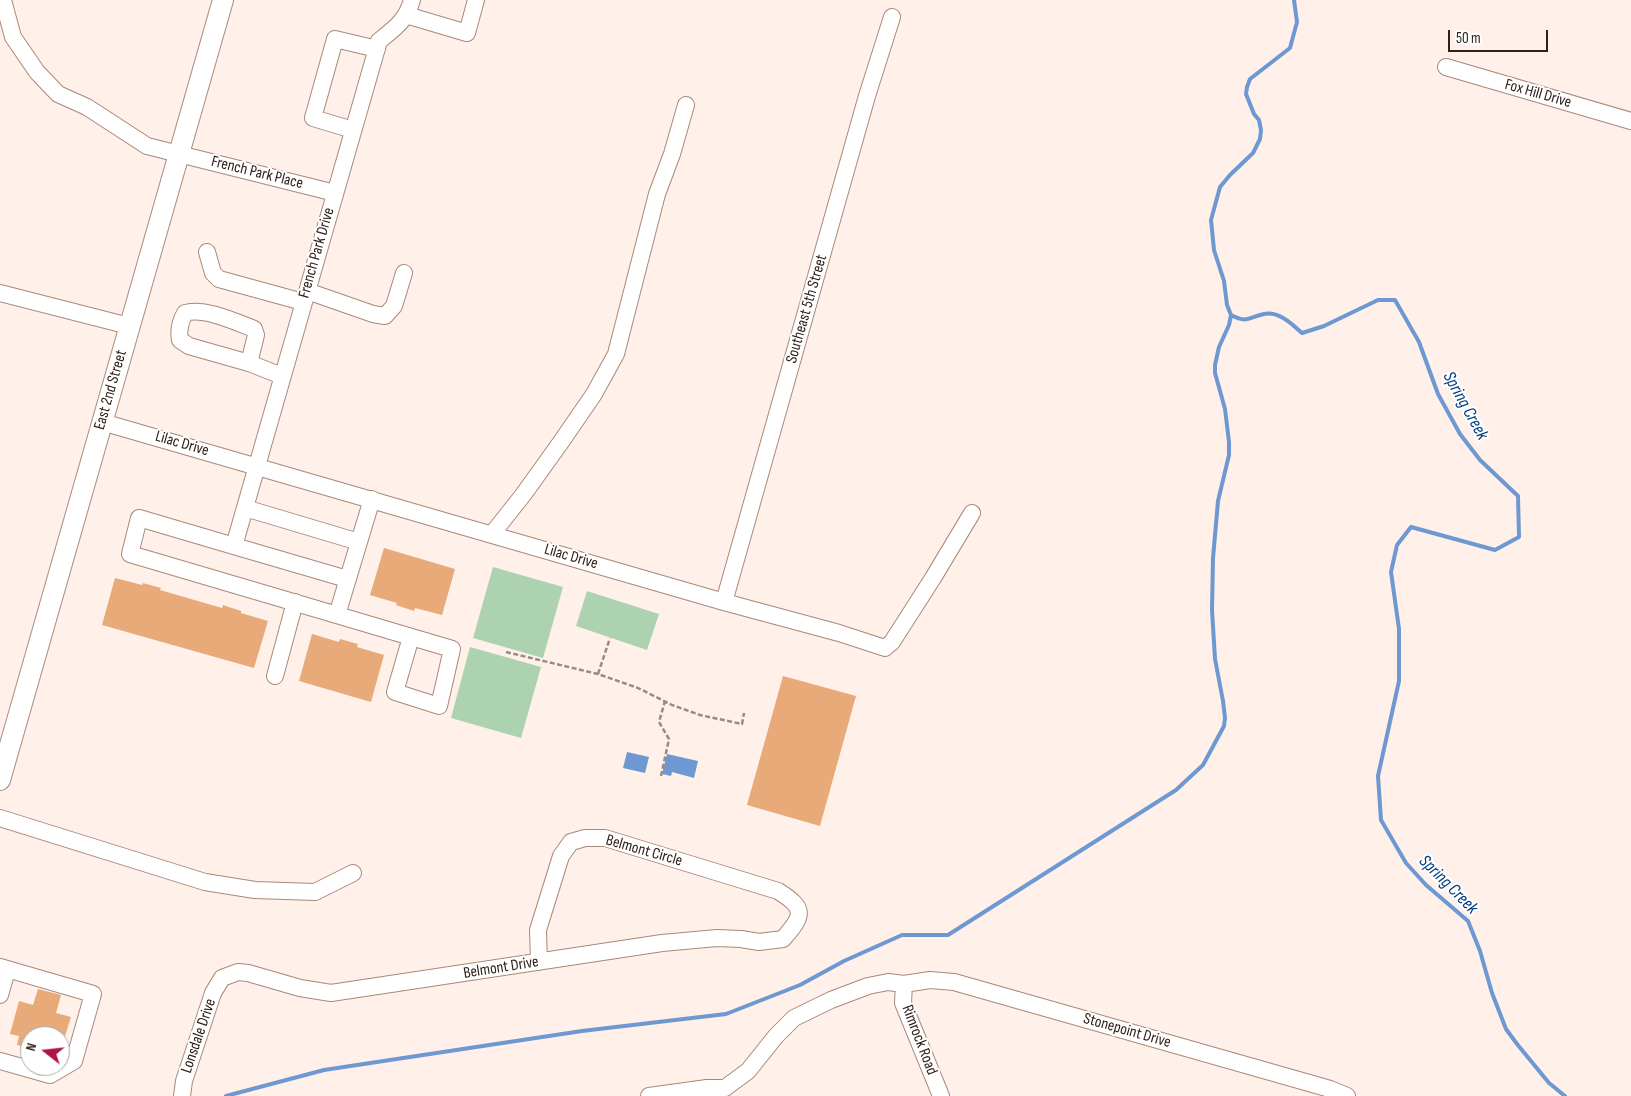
<!DOCTYPE html>
<html>
<head>
<meta charset="utf-8">
<style>
  body { margin:0 }
  #map { position:relative; width:1631px; height:1096px; overflow:hidden; background:#fff0e9; font-family:"Sofia Sans Condensed",sans-serif }
  canvas { display:block }
  .north { position:absolute; left:20px; top:1026px; width:50px; height:50px; box-sizing:border-box; background:#fff; border:1px solid #aba6a3; border-radius:50%; rotate:286deg; font-size:14px; font-weight:700; line-height:20px; text-align:center; color:#2d211a }
  .north::after { content:''; display:block; margin:auto; width:18px; height:22px; background:#ab1645; clip-path:polygon(50% 0,100% 100%,50% 72%,0 100%) }
  .scale { position:absolute; left:1448px; top:30px; width:100px; height:22px; box-sizing:border-box; border:2px solid #2d211a; border-top:0; padding-left:6px; font-size:15px; line-height:18px; white-space:nowrap; color:#2d211a; -webkit-text-stroke:4px #fff; paint-order:stroke }
</style>
</head>
<body>
<div id="map">
<canvas width="1631" height="1096"></canvas>
<div class="north">N</div>
<div class="scale">50 m</div>
</div>
<script>
const ctx = document.querySelector('canvas').getContext('2d');
ctx.lineJoin = 'round';
function fillPath(path, color) { ctx.fillStyle = color; ctx.fill(path, 'evenodd'); }
function trace(path, color, width, dash) { ctx.strokeStyle = color; ctx.lineWidth = width; ctx.lineCap = dash ? 'butt' : 'round'; ctx.setLineDash(dash || []); ctx.stroke(path); }
function write(font, color, halo, rows, align = 'center') {
  ctx.font = font + ' "Sofia Sans Condensed",sans-serif'; ctx.lineWidth = 4; ctx.setLineDash([]); ctx.textBaseline = 'middle'; ctx.strokeStyle = halo; ctx.fillStyle = color; for (const [text, x, y, turn = 0] of rows) {
    ctx.save(); ctx.translate(x, y); ctx.rotate((+turn || 0) * Math.PI / 180); ctx.textAlign = isNaN(turn) ? turn : align; if (halo) ctx.strokeText(text, 0, 0); ctx.fillText(text, 0, 0); ctx.restore();
  }
}
fillPath(new Path2D(`
  M493,567L563,587L543,658L473,638Z
  M587,591L659,614L647,650L576,626Z
  M470,647L541,667L521,738L451,718Z`), '#acd2b0');
fillPath(new Path2D(`
  M627,752L649,757L645,773L623,768Z
  M667,754L698,761L694,778L672,772L671,776L662,774Z`), '#6d98d1');
trace(new Path2D(`
  M1294,0L1297,22L1290,48L1250,79L1247,87L1246,94L1254,114L1259,120L1261,130L1260,139L1253,153L1230,175L1220,187L1211,220L1214,250L1224,281L1227,305L1231,315C1248,324 1249,317 1264,314C1279,311 1292,324 1302,333L1324,326L1378,300H1395L1419,342L1438,394L1460,434L1480,460L1518,496L1519,537L1495,550L1411,527L1397,545L1391,572L1399,629V681L1378,776L1381,820L1406,863L1426,885L1468,921L1480,951L1492,993L1506,1029L1517,1044L1549,1083L1565,1096
  M226,1096L324,1070L582,1031L726,1014L800,985L844,961L902,935H948L1176,790L1203,765L1224,726L1225,718L1223,701L1215,659L1212,610L1213,558L1218,501L1229,455V442L1225,409L1215,373V365L1219,347L1229,325L1231,315`), '#6d98d1', 4);
fillPath(new Path2D(`
  M384,548L455,569L442,615L415,608L414,611L396,605L397,603L370,595Z
  M115,578L142,585L143,583L161,588L160,590L222,608L223,605L241,611V613L268,621L254,668L102,625Z
  M312,634L339,642L340,639L358,644L357,647L384,655L371,702L299,681Z
  M783,676L856,696L820,826L747,805Z
  M38,989L61,995L56,1013L71,1017L65,1036H30V1048L17,1045L19,1036L10,1034L19,1001L33,1005Z`), '#e7aa78');
const minor = new Path2D(`
  M3,0L13,37L37,72L58,94L87,107L147,146L335,193
  M406,15L467,33L476,0
  M1446,67L1631,121
  M353,130L313,118L335,39L377,49
  M207,252L213,273L219,279L303,302
  M307,291L373,314L385,316L394,306L404,273
  M0,293L129,326
  M249,363L256,335L254,329C236,322 204,307 185,313C180,322 178,330 180,340L189,346L249,363L282,376
  M102,422L724,602L839,633L885,648L892,642L933,578L972,513
  M372,499L337,615L130,554L139,518L234,546L379,41C395,28 406,21 412,0
  M245,508L359,542
  M492,534L523,495L561,442L594,394L616,354L657,194L672,154L686,105
  M234,546L347,579
  M724,602L867,96L892,17
  M337,615L452,649L439,706L395,692L411,637
  M275,676L295,602
  M0,818L205,882L255,890L315,892L353,873
  M0,967L93,994L74,1061L50,1075L0,1061
  M904,984L903,1003L941,1096
  M0,995L7,970
  M182,1096L184,1081L213,993L222,978L238,972L248,973L300,988L331,993L662,943L717,938L741,939L759,942L783,939C803,916 807,909 778,891L605,838H585L571,842L561,856L538,930L539,962
  M649,1096L707,1088H725L748,1071L776,1036L794,1018L831,1000L868,986L888,982L904,984L930,980L954,982L1330,1089L1347,1096`);
const major = new Path2D(`
  M0,780L223,0`);
trace(minor, '#a88979', 18);
trace(major, '#a88979', 22);
trace(new Path2D(`
  M506,652L598,674L638,688L672,705L700,715L742,724L744,713
  M598,674L610,638
  M661,776L669,739L659,722L665,701`), '#988b84', 2.5, [5, 2.5]);
trace(minor, '#fff', 16);
trace(major, '#fff', 20);
write('16px', '#2d211a', '#fff', [
  ["Fox Hill Drive",1538,94,16],
  ["French Park Place",257,173,14],
  ["French Park Drive",317,253,-74],
  ["Southeast 5th Street",807,309,-74],
  ["East 2nd Street",111,390,-74],
  ["Lilac Drive",182,444,16],
  ["Lilac Drive",571,557,16],
  ["Belmont Circle",644,851,16],
  ["Belmont Drive",501,968,-9],
  ["Stonepoint Drive",1127,1031,16],
  ["Lonsdale Drive",199,1036,-71],
  ["Rimrock Road",919,1040,69]
]);
write('italic 18px', '#003f82', '#fff', [
  ["Spring Creek",1465,406,61],
  ["Spring Creek",1448,885,45]
]);
</script>
</body>
</html>
